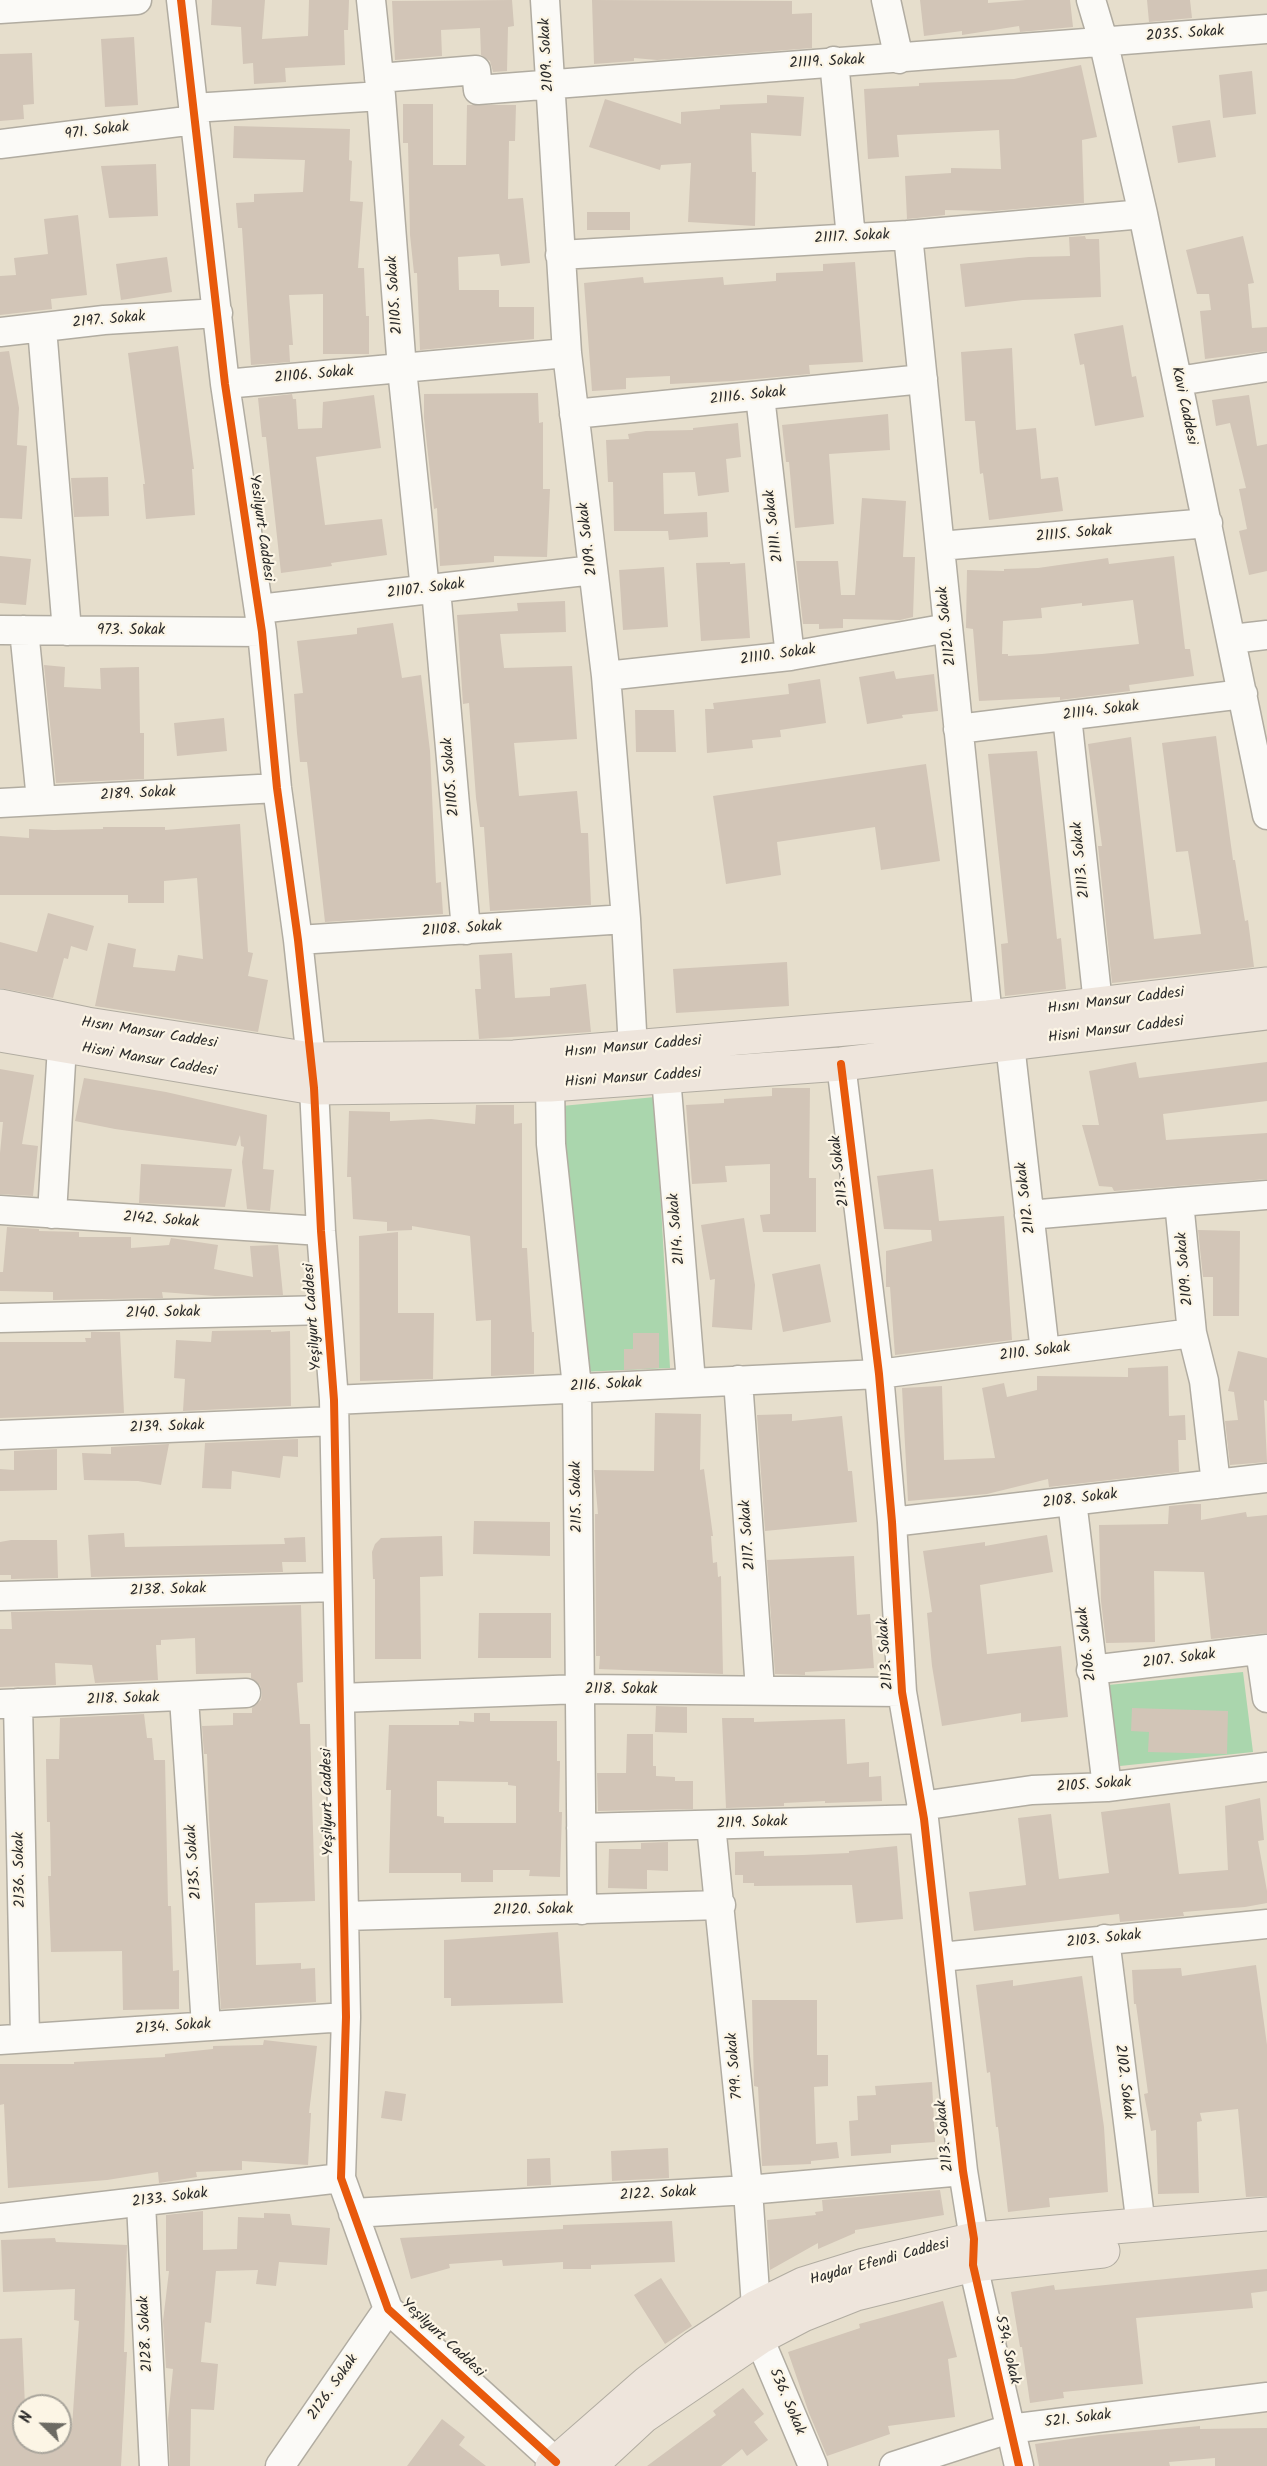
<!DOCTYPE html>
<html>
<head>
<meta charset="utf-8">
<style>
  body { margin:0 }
  #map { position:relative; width:1267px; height:2466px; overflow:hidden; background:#e6decc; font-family:Kalam,sans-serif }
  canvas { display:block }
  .north { position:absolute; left:12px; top:2394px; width:60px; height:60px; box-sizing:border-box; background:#fcf5e5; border:2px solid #a8a49b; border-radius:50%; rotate:293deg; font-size:16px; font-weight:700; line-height:24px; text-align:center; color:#2b2b2b }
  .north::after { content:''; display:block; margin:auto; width:21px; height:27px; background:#6c6a63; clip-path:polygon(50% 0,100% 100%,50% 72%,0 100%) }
</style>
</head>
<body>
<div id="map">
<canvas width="1267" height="2466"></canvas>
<div class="north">N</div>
</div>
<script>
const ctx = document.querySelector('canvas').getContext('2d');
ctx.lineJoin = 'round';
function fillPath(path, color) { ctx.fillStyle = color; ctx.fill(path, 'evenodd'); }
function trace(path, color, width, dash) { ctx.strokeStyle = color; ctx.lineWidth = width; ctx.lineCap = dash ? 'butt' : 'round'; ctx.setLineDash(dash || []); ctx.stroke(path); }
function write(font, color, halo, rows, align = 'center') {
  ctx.font = font + ' Kalam,sans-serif'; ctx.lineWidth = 4.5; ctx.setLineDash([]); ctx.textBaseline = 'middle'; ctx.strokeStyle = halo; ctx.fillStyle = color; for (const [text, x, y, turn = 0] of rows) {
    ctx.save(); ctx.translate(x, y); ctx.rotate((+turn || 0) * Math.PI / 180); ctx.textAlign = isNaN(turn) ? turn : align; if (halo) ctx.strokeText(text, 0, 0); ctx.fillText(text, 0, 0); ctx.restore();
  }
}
fillPath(new Path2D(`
  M655,1097L670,1368L580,1372L562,1106Z
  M1243,1672L1253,1752L1120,1766L1108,1685Z`), '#aad6ad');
fillPath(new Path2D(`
  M212,0H265L262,39L308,36L309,0H349L348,30H344L345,65L285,68L286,82L254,84L253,63L243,64L241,27L211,25Z
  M512,0L514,26L508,27L507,71L493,72L490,61L481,55L480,28L441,30L442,56L395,60L392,1Z
  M592,0L792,1V14L812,13V48L657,60L634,58V61L594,64Z
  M920,0H988V3L1026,0H1070L1073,27L1020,32L1019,26L962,35V31L924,36Z
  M1147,0H1190L1192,18L1149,22Z
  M134,37L138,105L105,107L101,39Z
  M32,53L34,104L23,105L24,119L0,121V54Z
  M1081,65L1097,137L1082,140L1084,203L993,211L945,210V215L907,219L905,176L951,173V168L1001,169L999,130L897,135L899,157L868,159L864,89L919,86V83L1014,79Z
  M1252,71L1256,114L1223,118L1219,75Z
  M767,95L804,97L801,136L751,133L752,172H756L755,226L688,222L691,163L661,165L660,170L589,147L605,99L681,124V112L720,109V105L767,103Z
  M403,104H433V165H466L467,105H516L515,141H509L508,199L523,198L530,263L501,266L499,254L458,257L459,290H499V307H534V339L420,350L417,273H414L410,235L408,143H403Z
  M1210,120L1216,157L1178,163L1172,126Z
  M234,126L350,129L349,160L352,161L350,201L363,202L358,268H364L366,316H369V354H323V294L289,295L293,345H289L290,362L251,365L242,228H238L236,203L254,202V194L303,192L305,160L233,158Z
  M156,164L158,216L109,218L101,166Z
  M587,212H630V230H587Z
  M78,215L87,295L51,299L52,309L0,315V276L16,275L14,258L48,254L44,219Z
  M1085,236L1086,239H1099L1101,297L1023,300L965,307L960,264L1029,257L1070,256L1069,237Z
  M1243,236L1254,283L1248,284L1252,328L1267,327V351L1205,359L1200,311L1211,310L1209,294H1197L1186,250Z
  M167,257L172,292L121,300L116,264Z
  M855,262L863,362L809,365L810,374L733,381L670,384V376L626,378V389L592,391L584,283L643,277L644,283L723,277L724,285L776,281V273L823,271V264Z
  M1123,325L1132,377L1136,376L1144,417L1095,426L1084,364L1080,365L1074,334Z
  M178,346L194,469H192L195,515L146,519L143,484H145L128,353Z
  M1012,348L1016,430L1036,428L1041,479L1058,477L1063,511L989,520L983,473L980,474L975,421H965L961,352Z
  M9,351L19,408L17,445L27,446L22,519L0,518V352Z
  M538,393L539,423L543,422V489H550L547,557L494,556V562L440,566L437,508L434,509L424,418V394Z
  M292,394L293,399H296L298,429L322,428L323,402L374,395L381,448L316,457L325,525L382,519L387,555L331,563L332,566L281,573L266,437H262L258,398Z
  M1249,395L1257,446L1267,444V571L1249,575L1239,531L1247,529L1239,489L1246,488L1230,423L1216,426L1212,400Z
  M888,414L890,450L829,454L834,524L795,528L789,462H786L782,425Z
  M738,423L741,457L726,459L729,492L698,496L695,472L663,473L664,514L707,512L708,537L669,540L668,531H614L613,482H608L606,440L629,439L628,434L646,431L693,430V428Z
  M108,477L109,516L74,517L71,478Z
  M862,498L906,501L903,557H915L913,617L900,620L843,619V628L819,629V624H803L796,561H838L841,595H855Z
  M0,556L31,559L26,605L0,603Z
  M1174,556L1185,649H1190L1194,676L1129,685L1130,691L1060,700V697L979,701L973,629L966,628L967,570L1004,571V569L1038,568L1108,558L1109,564ZM1133,600L1139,644L1042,654L1008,656V654H1002L1003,621L1042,618L1041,608L1082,603V606Z
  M730,562V564L745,563L750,638L701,641L696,563Z
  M664,567L668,627L623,630L619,570Z
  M565,601L566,632L500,634L504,668L572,666L577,739L514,743L519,796L577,791L581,833H588L591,905L490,911L484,827H480L476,798L469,703L463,704L457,615L518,611L517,603Z
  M393,623L402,678L421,675L430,751L436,883L441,882L443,914L325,922L307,762H300L297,733L294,694L303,693L297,641L357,634V628Z
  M44,665L65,667L64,687L101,689L100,668L139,667L140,733H144V779L56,783Z
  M894,671L896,679L934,674L938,711L902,715L903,718L867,724L859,677Z
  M820,679L826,723L780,730L781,737L752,740L753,748L707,753L705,709H714L713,703L789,694L788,684Z
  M635,710H674L676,752H636Z
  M224,718L227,751L177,756L174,723Z
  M1216,736L1233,860H1235L1245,921L1248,920L1254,967L1112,983L1098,846H1102L1088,744L1131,737L1154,939L1201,934L1188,851L1176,852L1162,743Z
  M1037,751L1057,939L1061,938L1066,989L1005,996L1001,944L1008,943L988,754Z
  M926,764L940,861L881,870L875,827L777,842L781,875L726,884L713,796Z
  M240,824L248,952L253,953L248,976L268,980L258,1032L95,1006L108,943L136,949L133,967L175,971L178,955L203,959L197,878L164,881V903H128V895H0V836L29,838V829L54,830L103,829V827H165V830Z
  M48,913L94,926L87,951L71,946L68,959L64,958L53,998L0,988V942L37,952Z
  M512,953L515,998L550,996V988L586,984L591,1032L479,1039L475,989H481L479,955Z
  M787,962L789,1006L676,1013L673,969Z
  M1136,1062L1139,1078L1267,1062V1101L1163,1114L1166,1140L1267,1133V1179L1114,1191L1112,1187L1099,1186L1082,1125H1099L1089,1071Z
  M0,1069L34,1075L22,1144L38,1146L33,1196L0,1194V1153L3,1122H0Z
  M84,1078L166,1092L267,1115L263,1169L274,1170L270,1211L247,1209L242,1162L244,1147L241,1146L240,1135L236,1146L115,1129L75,1121Z
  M772,1088H810L809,1178H816V1232H763L760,1215L770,1214V1164L725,1166L727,1182L692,1184L686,1105L724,1103V1099L772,1096Z
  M476,1105H514V1124L522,1123V1248H527L532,1332H534V1374L491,1376V1320L476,1321L470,1236L412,1226V1230L387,1231V1222L353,1219L351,1177H347L349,1111L390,1112V1121L431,1119L475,1124Z
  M141,1164L232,1169L225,1207L139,1203Z
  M933,1169L939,1221L1004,1216L1012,1340L895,1355L890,1287H886V1251L932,1241L931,1230L884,1229L877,1176Z
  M744,1218L755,1285L752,1330L712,1327L715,1279L710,1280L701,1225Z
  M7,1227L39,1229V1231L79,1232V1237H131V1248L169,1245L171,1238L218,1245L214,1269L253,1277L250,1246L278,1245L283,1295L215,1296L162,1292L163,1298L53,1300V1292L0,1291V1272H3Z
  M1198,1230L1240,1231L1239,1316H1213V1277H1203Z
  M398,1232V1313H434L433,1379L360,1381L359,1236Z
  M820,1264L831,1322L783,1332L772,1274Z
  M271,1330V1332L290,1331L291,1406L183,1411L185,1379L174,1378L176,1340L211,1342L212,1331Z
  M91,1332H120L124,1413L0,1418V1342H86L85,1338H91Z
  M633,1333H659V1368L624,1370V1349H633Z
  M1238,1351L1267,1358V1401L1264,1400L1267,1462L1230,1465L1225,1421L1238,1420L1234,1392L1228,1391Z
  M1168,1366L1169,1416L1185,1415L1186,1440H1178L1179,1472L1049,1487L1048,1479L987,1494L908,1501L902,1388L942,1386L944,1460L995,1458L982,1388L1004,1383L1007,1397L1037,1390V1376L1128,1377V1368Z
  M655,1413L701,1414L700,1470L704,1469L713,1536H711L713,1563L717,1562L718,1577L721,1576L723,1674L599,1669L600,1656H596L595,1514H598L594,1470L654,1471Z
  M792,1414V1421L842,1416L848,1471H852L857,1522L765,1531L757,1415Z
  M298,1439V1457L283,1456L280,1478L232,1471L231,1489L202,1488L205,1443Z
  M169,1444L161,1485L138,1481L84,1480L82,1453L111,1454V1447Z
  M57,1449V1490L0,1491V1469L14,1470V1451Z
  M1190,1504H1201V1520L1246,1512L1247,1517L1267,1515V1633L1211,1639L1204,1572L1154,1571L1155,1642L1106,1643L1101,1601L1099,1525L1168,1524L1169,1506Z
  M474,1521L550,1522V1556L473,1554Z
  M124,1533L125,1547L285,1544L284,1538L305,1537L306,1562H282L283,1572L91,1577L88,1535Z
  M1047,1535L1053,1572L980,1585L987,1654L1061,1646L1068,1717L1021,1722V1713L942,1726L932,1666L927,1613L932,1612L923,1551L985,1542V1546Z
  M442,1536L443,1576L420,1577L421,1659H375V1579H373L372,1552L375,1544L381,1538Z
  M11,1540H57L58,1578L11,1579V1575H0V1542Z
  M854,1556L857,1615L870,1614L874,1668L805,1672V1675L775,1674L767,1560Z
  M301,1605L303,1682L297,1683L300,1724H310L315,1901L255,1903L256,1965L301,1963V1969L315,1968L316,2002L221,2009L209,1819L207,1754H204L202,1726L233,1725V1713H252V1708L261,1700L262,1693L260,1685L251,1678V1673L196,1674L195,1638L161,1640V1645H156L158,1680L95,1683L92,1665L55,1663L56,1685L0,1687V1629H12L11,1612Z
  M479,1613H551V1658H478Z
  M656,1706L687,1707V1733L655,1732Z
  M1132,1708L1228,1711L1227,1754L1148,1752L1149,1732L1131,1731Z
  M474,1713H490V1721H557V1761H560L559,1812H562L560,1877L529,1876L530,1870H493V1882H461V1873H389L391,1790H386L389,1725H459V1721L474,1722ZM437,1781L508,1782V1785L516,1786V1823H444V1817L437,1816Z
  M144,1714L147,1738H152L154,1760H165L168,1906H171L173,1971L179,1970V2009L123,2010L122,1951L51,1952L48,1876H51L50,1822H47L46,1759H59L60,1718Z
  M722,1718H754V1722L845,1719L847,1764L869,1762V1777L881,1776L882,1801L825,1803V1801L784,1803V1806L726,1808Z
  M627,1734H653V1766H656V1776L675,1777V1781H693V1809L598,1811L597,1773H626Z
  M1260,1798L1264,1840L1258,1841L1267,1891V1903L1245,1907L1183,1912L1184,1916L1120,1922L1119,1914L974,1931L969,1892L1026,1885L1018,1818L1051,1814L1059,1879L1109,1873L1101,1812L1170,1803L1179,1874L1228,1870L1225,1806Z
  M668,1842V1871L647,1870V1889L608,1888L609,1849H641V1843Z
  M897,1846L903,1919L856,1923L852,1885L754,1886V1883H743V1875H735V1852L764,1851V1856L803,1855L849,1853V1851Z
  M558,1932L563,2003L451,2006V1998H444V1940Z
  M1256,1965L1267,2045V2196L1246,2197L1238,2109L1200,2113L1202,2121L1197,2122L1199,2193L1158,2194L1156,2130L1151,2131L1144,2094L1148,2093L1136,2004H1134L1132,1970L1181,1968L1182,1976Z
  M1082,1976L1104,2127L1108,2192L1049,2198L1050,2207L1008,2212L998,2127H996L990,2072L987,2073L976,1985L1013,1980V1986Z
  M752,2000H817V2055H828V2086L814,2087L816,2144L837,2142L839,2158L811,2161V2164L762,2166L758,2087L754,2086Z
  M264,2040L317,2046L309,2113H311L308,2165L242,2161V2170L196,2172L197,2177L159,2183L158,2172L107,2180L8,2188L4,2104L0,2105V2064H74V2062L165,2057V2054L213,2049V2046L263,2045Z
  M932,2082L935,2142L891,2145V2153L851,2156L849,2121L858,2120L857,2096L876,2095L875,2086Z
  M385,2091L406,2094L402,2121L381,2118Z
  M668,2148L669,2178L612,2181L611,2151Z
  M550,2158L551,2185L527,2186V2159Z
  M940,2190L944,2215L855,2230V2233L818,2249V2243L770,2270L767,2220L816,2215L815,2212L823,2211L822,2200Z
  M203,2211V2250L237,2249L238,2217L264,2218V2213L290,2214L292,2225L330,2228L327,2265L279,2262L276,2286L256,2284L258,2270L216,2271L211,2323L205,2322L201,2362L218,2364L214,2410L191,2409L190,2466H170L168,2419L173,2369L166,2368L163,2321L169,2271H166V2215Z
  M672,2221L675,2262L591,2265V2269H563V2262L503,2266L502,2260L449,2264L450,2268L411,2279L400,2238L563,2229V2225Z
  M55,2238L56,2242L127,2245L124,2352H127L121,2466H0V2339L22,2338L25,2406L24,2442H60V2428H72L79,2321L74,2320L75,2289L3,2292L1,2240Z
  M1267,2269V2291L1251,2293L1253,2308L1136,2318L1143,2384L1063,2392L1064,2398L1030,2403L1022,2347H1020L1011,2292L1054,2285L1055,2290Z
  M661,2278L692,2326L665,2344L634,2295Z
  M943,2301L957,2357L948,2359L955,2417L888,2426L890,2434L827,2456L809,2413L788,2352L860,2328L859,2324Z
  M743,2388L764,2414L754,2422L768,2440L747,2456L742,2449L721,2466H647L716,2415L713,2411Z
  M442,2419L465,2437L459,2445L486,2466H407Z
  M1200,2426V2429L1267,2428V2466H1215V2458L1169,2462L1170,2466H1039L1035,2444L1099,2435Z`), '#d2c5b7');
const minor = new Path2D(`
  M181,0L225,384L262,632L277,788L298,940L314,1088L321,1231L334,1400L346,2017L341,2178L388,2309L556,2462
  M371,0L381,96L402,369L425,590
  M545,0L567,353L606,676L626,919L634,1068
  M886,0L899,59
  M1091,0L1103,40L1143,214L1267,815
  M0,9L137,0
  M834,61L851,238
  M379,78L476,70L478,90L1267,29
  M193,108L381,96
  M0,144L195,120
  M908,235L988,1017
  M560,255L908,235L1143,214
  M42,328L67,631
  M0,332L104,320L218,313
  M1178,381L1267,367
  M225,384L567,353
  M760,396L790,656
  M574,414L923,379
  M940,546L1208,523
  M436,589L466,930
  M259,609L593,570
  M0,630L262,632
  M24,630L41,800
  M1232,639L1267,635
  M606,676L790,656L948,628
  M1067,716L1098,1004
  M958,729L1243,694
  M0,803L277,788
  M298,940L626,919
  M1010,1044L1045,1352
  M841,1064L879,1374L892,1522L902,1692L924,1819L963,2171L974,2239L973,2265L1019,2466
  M666,1077L691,1382
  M550,1085L551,1144L577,1387L582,1910
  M1179,1202L1267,1195
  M0,1210L321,1231
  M52,1214L62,1046
  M1029,1215L1179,1202L1192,1333L1204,1381L1216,1484
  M0,1318L327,1310
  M738,1380L760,1690
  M334,1400L879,1374L1192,1333
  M0,1435L334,1421
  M1072,1501L1107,1787
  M892,1522L1267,1478
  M0,1596L337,1587
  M1260,1650L1267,1698
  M1091,1670L1267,1649
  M184,1698L206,2026
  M340,1698L580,1689L902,1692
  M18,1703L25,2037
  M0,1704L246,1693
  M921,1806L1032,1790L1107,1787L1267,1767
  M711,1825L748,2190L756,2307
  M581,1828L924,1819
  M345,1916L721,1905
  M1105,1939L1141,2226
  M941,1957L1267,1924
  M0,2040L346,2017
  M141,2203L154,2466
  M353,2213L748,2190L963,2171
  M0,2218L341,2178
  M759,2338L813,2466
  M280,2466L388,2309
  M894,2466L1009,2429L1267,2397`);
const major = new Path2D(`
  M0,1006L87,1024L311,1059L514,1057L988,1017L1267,984
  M0,1035L314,1088L550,1085L841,1064L1267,1013
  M552,2466L648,2382L695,2347L756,2307L803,2284L864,2265L974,2239L1267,2214
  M590,2466L644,2416L759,2338L803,2315L856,2294L973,2265L1103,2251`);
trace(minor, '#b1aca1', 31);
trace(major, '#b1aca1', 35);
trace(minor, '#fbfaf7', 28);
trace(major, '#eee5dc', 33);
trace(new Path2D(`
  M181,0L225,384L262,632L277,788L298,940L314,1088L321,1231L334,1400L346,2017L341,2178L388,2309L556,2462
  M841,1064L879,1374L892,1522L902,1692L924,1819L963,2171L974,2239L973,2265L1019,2466`), '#e8590c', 8);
write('15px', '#2b2b2b', '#fcf5e5', [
  ["2035. Sokak",1185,35,-4],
  ["2109. Sokak",548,55,-93],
  ["21119. Sokak",827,63,-3],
  ["971. Sokak",97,132,-7],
  ["21117. Sokak",852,238,-3],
  ["21105. Sokak",396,295,-94],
  ["2197. Sokak",109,321,-5],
  ["21106. Sokak",314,376,-5],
  ["21116. Sokak",748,397,-6],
  ["Kavi Caddesi",1183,406,78],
  ["21111. Sokak",775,526,-97],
  ["Yesilyurt Caddesi",260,528,82],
  ["21115. Sokak",1074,535,-5],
  ["2109. Sokak",589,539,-97],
  ["21107. Sokak",426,590,-7],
  ["21120. Sokak",948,626,-96],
  ["973. Sokak",131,631],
  ["21110. Sokak",778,656,-8],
  ["21114. Sokak",1101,712,-7],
  ["21105. Sokak",452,777,-95],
  ["2189. Sokak",138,795,-3],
  ["21113. Sokak",1082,860,-96],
  ["21108. Sokak",462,930,-4],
  ["Hısnı Mansur Caddesi",1116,1002,-7],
  ["Hisni Mansur Caddesi",1116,1031,-7],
  ["Hısnı Mansur Caddesi",149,1034,9],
  ["Hısnı Mansur Caddesi",633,1048,-5],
  ["Hisni Mansur Caddesi",149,1061,10],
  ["Hisni Mansur Caddesi",633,1079,-4],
  ["2113. Sokak",841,1171,-97],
  ["2112. Sokak",1027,1198,-97],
  ["2142. Sokak",161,1221,4],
  ["2114. Sokak",678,1229,-95],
  ["2109. Sokak",1186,1269,-95],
  ["2140. Sokak",163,1314,-1],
  ["Yeşilyurt Caddesi",314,1317,-94],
  ["2110. Sokak",1035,1353,-7],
  ["2116. Sokak",606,1386,-3],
  ["2139. Sokak",167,1428,-2],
  ["2115. Sokak",578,1497,-91],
  ["2108. Sokak",1080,1500,-7],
  ["2117. Sokak",749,1535,-94],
  ["2138. Sokak",168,1591,-2],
  ["2106. Sokak",1088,1644,-97],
  ["2113. Sokak",887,1654,-94],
  ["2107. Sokak",1179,1660,-7],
  ["2118. Sokak",621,1690],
  ["2118. Sokak",123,1700,-2],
  ["2105. Sokak",1094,1786,-4],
  ["Yeşilyurt Caddesi",329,1802,-91],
  ["2119. Sokak",752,1824,-2],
  ["2135. Sokak",195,1862,-94],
  ["2136. Sokak",21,1870,-91],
  ["21120. Sokak",533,1911,-1],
  ["2103. Sokak",1104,1940,-6],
  ["2134. Sokak",173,2028,-4],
  ["799. Sokak",736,2066,-95],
  ["2102. Sokak",1123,2082,83],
  ["2113. Sokak",946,2136,-96],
  ["2122. Sokak",658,2195,-3],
  ["2133. Sokak",170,2199,-7],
  ["Haydar Efendi Caddesi",880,2263,-15],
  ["2128. Sokak",147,2334,-93],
  ["Yeşilyurt Caddesi",442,2339,43],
  ["534. Sokak",1006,2350,77],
  ["2126. Sokak",334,2388,-55],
  ["536. Sokak",786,2402,67],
  ["521. Sokak",1078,2420,-7]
]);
</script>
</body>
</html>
